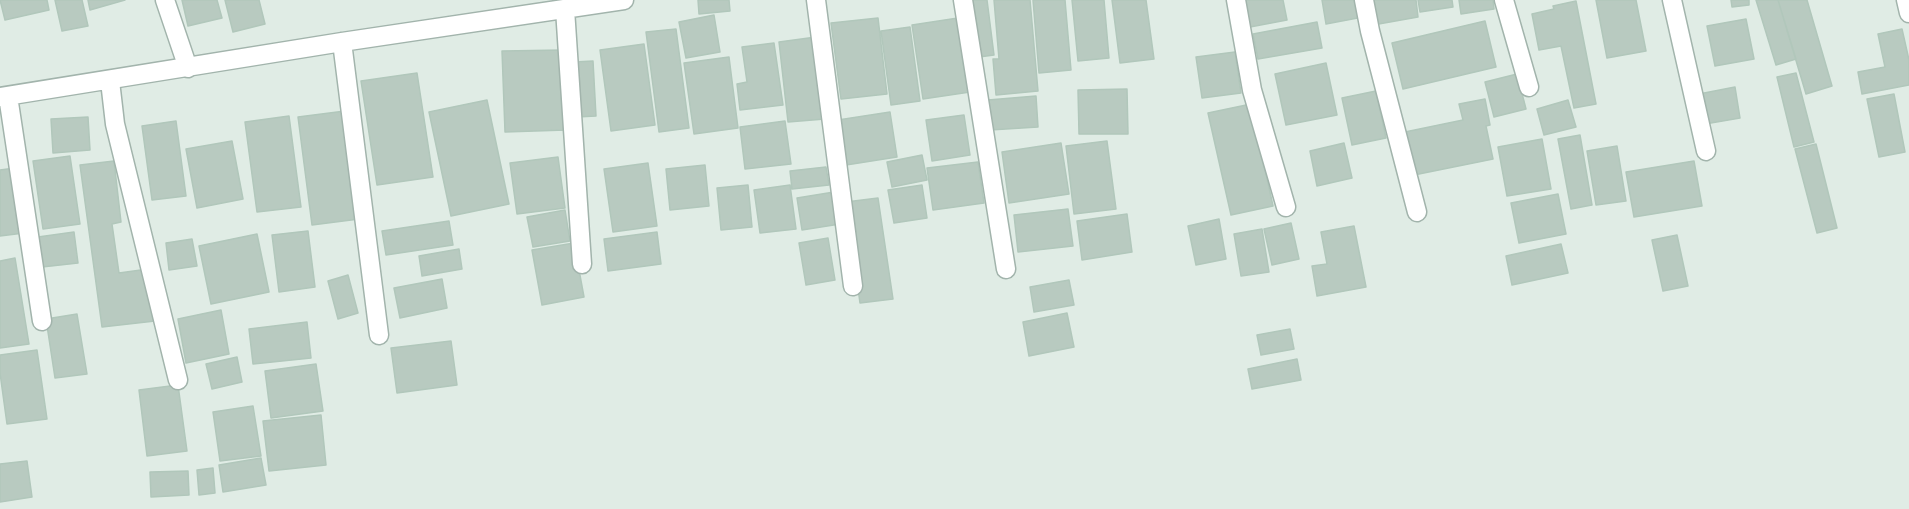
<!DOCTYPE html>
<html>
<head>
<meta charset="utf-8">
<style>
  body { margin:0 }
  canvas { display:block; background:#e0ece5 }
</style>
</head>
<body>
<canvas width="1909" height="509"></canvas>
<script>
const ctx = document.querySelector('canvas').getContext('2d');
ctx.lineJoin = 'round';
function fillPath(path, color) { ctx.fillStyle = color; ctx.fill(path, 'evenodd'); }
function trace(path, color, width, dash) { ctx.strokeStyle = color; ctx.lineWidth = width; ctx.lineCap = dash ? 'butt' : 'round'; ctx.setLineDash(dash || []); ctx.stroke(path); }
const building = new Path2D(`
  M0,0H47L49,10L5,20Z
  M55,0H82L88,26L62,31Z
  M88,0H125L90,10Z
  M182,0H217L222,18L188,26Z
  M225,0H259L265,24L233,32Z
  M698,0H729L730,11L699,14Z
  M972,0H987L994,55L979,57Z
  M994,0H1030L1038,91L996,95L993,59H999Z
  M1033,0H1065L1071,70L1039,73Z
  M1072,0H1104L1109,58L1078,61Z
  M1112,0H1146L1154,59L1120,63Z
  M1245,0H1283L1287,20L1250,27Z
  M1322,0H1360L1363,17L1326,24Z
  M1369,0H1416L1418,17L1373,25Z
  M1418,0H1452L1453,7L1420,12Z
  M1459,0H1493L1494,9L1461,14Z
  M1596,0H1636L1646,51L1607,58Z
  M1731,0H1749V5L1732,7Z
  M1756,0H1778L1796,59L1776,65Z
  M1778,0H1807L1832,86L1806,94Z
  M1576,1L1596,104L1574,108L1561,46L1539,50L1532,14L1554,9L1553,6Z
  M714,15L720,52L686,58L679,22Z
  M878,18L887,94L841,99L831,23Z
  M958,18L970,92L923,99L912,25Z
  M1746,19L1754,59L1715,66L1707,26Z
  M1485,21L1496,67L1403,89L1392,43Z
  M1317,22L1322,48L1258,59L1253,34Z
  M910,27L920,101L891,105L881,31Z
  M676,29L689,128L659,132L646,32Z
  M1902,29L1909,60V85L1862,94L1858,72L1885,67L1878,34Z
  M816,37L825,119L788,122L779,42Z
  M774,43L783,105L740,110L737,84L747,82L742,47Z
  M644,44L655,125L611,131L600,50Z
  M563,50L566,130L505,132L502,51Z
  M1235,52L1241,93L1202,98L1196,57Z
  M729,57L738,128L694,134L684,63Z
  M593,61L596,116L577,117L574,62Z
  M1326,63L1337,115L1286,125L1275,74Z
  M417,73L433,177L377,185L361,81Z
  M1796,73L1814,142L1794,147L1777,77Z
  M1517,74L1526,109L1494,117L1485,82Z
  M1735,87L1740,118L1705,124L1699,94Z
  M1127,89L1128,134H1079L1078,90Z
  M1376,91L1386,138L1352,145L1342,98Z
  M1894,94L1905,152L1879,157L1867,99Z
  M1036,96L1038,127L990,130L988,100Z
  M1485,99L1490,125L1486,126L1493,159L1414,175L1405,132L1463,120L1459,104Z
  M487,100L509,204L451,216L429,112Z
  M1568,100L1576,127L1544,135L1537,109Z
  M1251,104L1273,206L1231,215L1208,113Z
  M345,111L359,219L312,225L298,117Z
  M890,112L897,157L846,165L838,120Z
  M964,115L970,155L932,161L926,120Z
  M289,116L301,207L257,212L245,122Z
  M88,117L90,150L53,153L51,119Z
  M176,121L186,196L152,200L142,126Z
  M785,121L791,164L745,169L740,127Z
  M1580,135L1592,205L1571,209L1558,139Z
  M1542,139L1551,189L1507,196L1498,147Z
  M232,141L243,199L197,208L186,149Z
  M1107,141L1116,209L1074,214L1066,146Z
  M1061,143L1069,194L1009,203L1002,152Z
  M1344,143L1352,178L1317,186L1310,151Z
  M1816,144L1837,228L1817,233L1795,149Z
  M1617,146L1626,201L1596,205L1587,151Z
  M922,155L927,180L892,187L887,162Z
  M70,156L80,224L43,229L33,161Z
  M558,157L565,208L517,214L510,163Z
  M114,161L121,222L112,224L119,273L148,269L155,321L102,327L80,165Z
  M1694,161L1702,206L1634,217L1626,172Z
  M978,162L984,203L933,210L927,168Z
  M648,163L657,226L613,232L604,169Z
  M705,165L709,206L670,210L666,169Z
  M826,167L829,185L792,189L790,171Z
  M15,168L24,233L0,236V170Z
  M748,185L752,227L721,230L717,188Z
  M790,185L796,229L760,233L754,190Z
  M922,185L927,218L894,223L888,190Z
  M834,192L840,224L802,230L797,198Z
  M1558,194L1566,234L1519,243L1511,203Z
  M878,198L893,299L860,303L846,202Z
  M1068,209L1073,246L1018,252L1014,215Z
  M565,210L570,241L533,247L527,217Z
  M1127,214L1132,252L1082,260L1077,221Z
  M1219,219L1226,259L1196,265L1188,226Z
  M449,221L453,245L386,255L382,231Z
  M1291,223L1299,259L1272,265L1264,229Z
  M1354,226L1366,287L1317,296L1312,266L1327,264L1321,232Z
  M1262,229L1269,272L1241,276L1234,234Z
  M308,231L315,287L279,292L272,235Z
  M74,232L78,263L42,267L38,237Z
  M657,232L661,264L608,271L604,239Z
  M257,234L269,292L211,304L199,246Z
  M1677,235L1688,286L1663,291L1652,240Z
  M828,238L835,280L806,285L799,243Z
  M192,239L197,266L169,270L166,243Z
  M574,243L584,297L542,305L532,250Z
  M1561,244L1568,273L1512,285L1506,256Z
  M459,249L462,269L422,276L419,256Z
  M15,258L29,344L0,348V261Z
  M348,275L358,313L338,319L328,281Z
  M442,279L447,308L400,318L394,288Z
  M1069,280L1074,305L1034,312L1030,287Z
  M221,310L229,354L186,363L178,319Z
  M1067,313L1074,347L1029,356L1023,322Z
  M77,314L87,374L55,378L46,319Z
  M307,322L311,358L253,364L249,329Z
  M1290,329L1294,349L1261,355L1257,335Z
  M451,341L457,385L397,393L391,348Z
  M37,350L47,419L7,424L0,373V355Z
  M237,357L242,382L212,389L206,364Z
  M1297,359L1301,380L1252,389L1248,369Z
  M316,364L323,411L271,418L265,371Z
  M178,385L187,451L147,456L139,390Z
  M253,406L261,456L220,461L213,412Z
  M321,415L326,465L269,471L263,421Z
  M261,458L266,485L223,492L219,465Z
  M27,461L32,497L0,502V464Z
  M213,468L215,493L199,495L197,470Z
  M188,471L189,495L151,497L150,472Z`);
fillPath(building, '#b8cac0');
trace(building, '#b1c7bb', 1.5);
const street = new Path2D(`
  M165,0L188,68
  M816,0L853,286
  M963,0L1006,269
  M1236,0L1252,90L1286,207
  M1364,0L1370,31L1417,212
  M1504,0L1529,87
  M1672,0L1706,151
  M1906,0L1909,13
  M565,9L582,264
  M342,42L379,335
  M110,81L115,124L178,380
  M8,96L42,321
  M0,97L342,42L624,0`);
trace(street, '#a2b4ac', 21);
trace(street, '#fff', 18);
</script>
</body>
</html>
